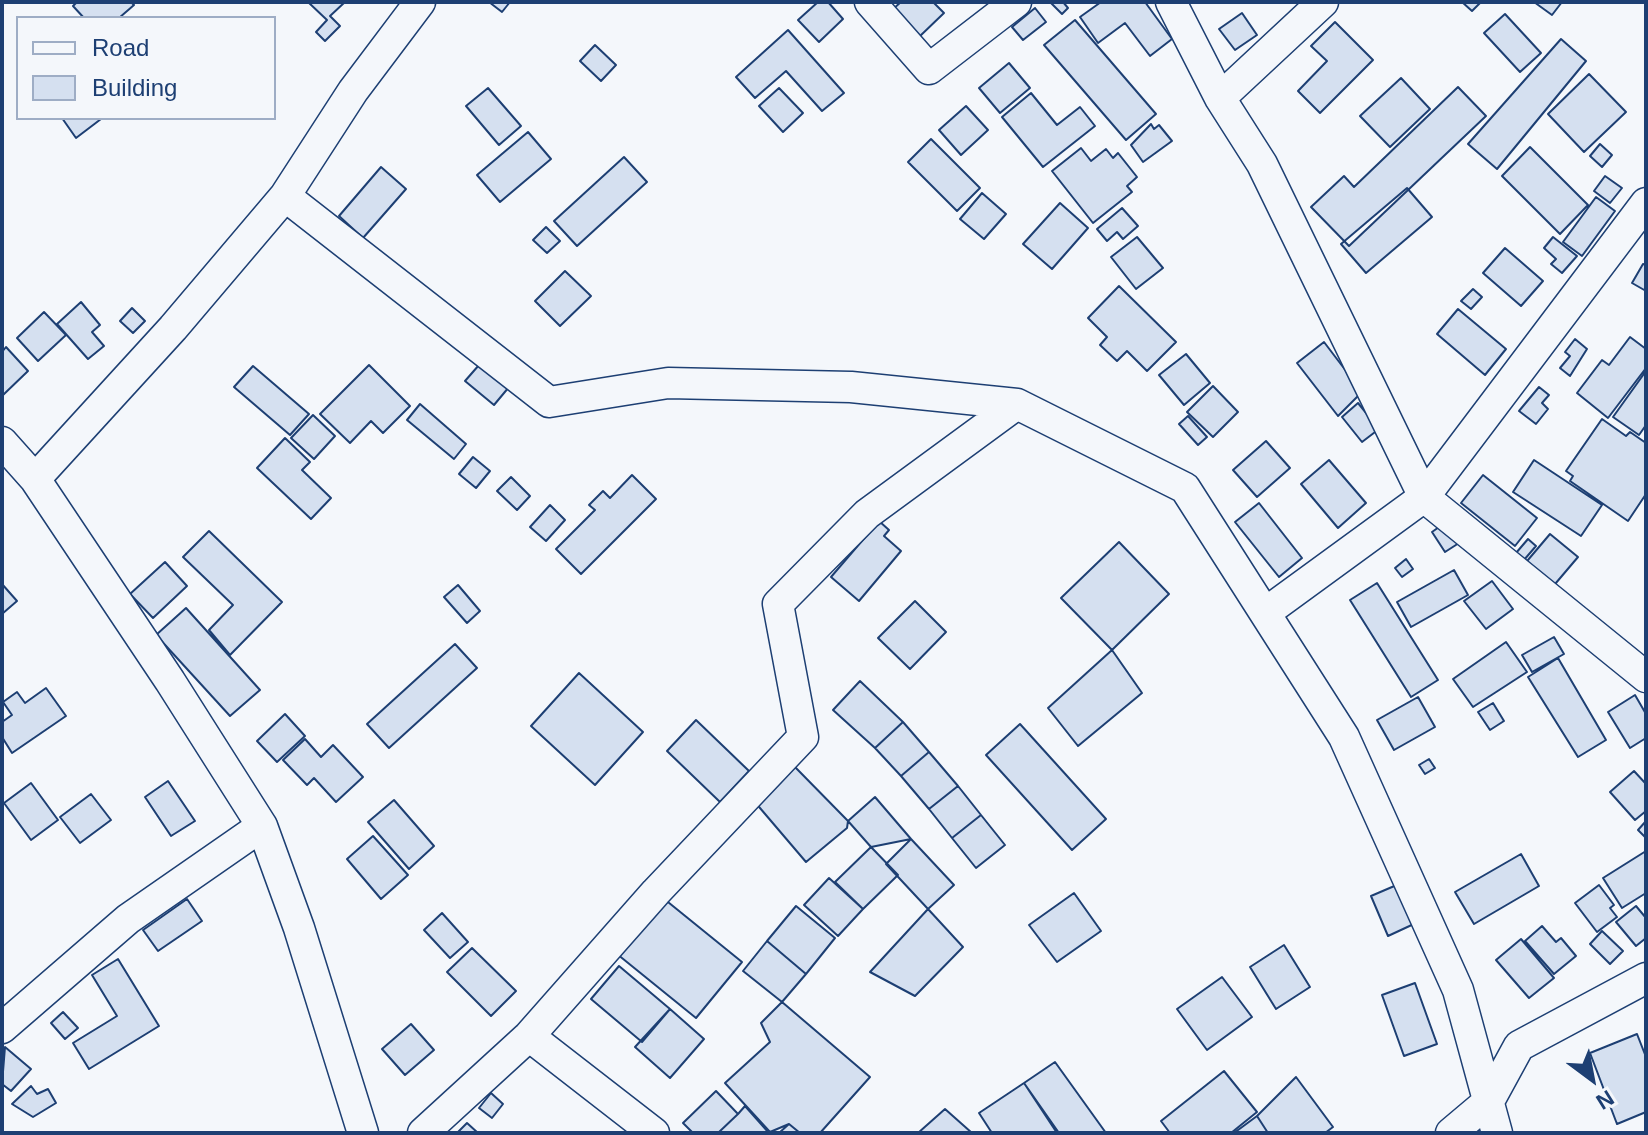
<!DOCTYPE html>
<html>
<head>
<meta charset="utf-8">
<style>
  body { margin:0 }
  #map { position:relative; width:1648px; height:1135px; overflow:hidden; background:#f4f7fb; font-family:Helvetica,sans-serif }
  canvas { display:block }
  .frame { position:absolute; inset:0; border:4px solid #1d3f73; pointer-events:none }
  .legend { position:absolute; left:16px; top:16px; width:260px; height:104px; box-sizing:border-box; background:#f4f7fb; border:2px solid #9eadc5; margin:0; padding:10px 14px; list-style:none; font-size:24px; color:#1d3f73 }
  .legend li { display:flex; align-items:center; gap:16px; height:40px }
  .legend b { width:40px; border:2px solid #9eadc5 }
  .north { position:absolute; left:1552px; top:1039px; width:80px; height:80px; -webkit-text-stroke:6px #f4f7fb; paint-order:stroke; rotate:148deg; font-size:22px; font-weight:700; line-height:32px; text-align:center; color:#1d3f73 }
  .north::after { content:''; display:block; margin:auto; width:28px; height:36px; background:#1d3f73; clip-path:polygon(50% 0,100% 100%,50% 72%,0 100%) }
</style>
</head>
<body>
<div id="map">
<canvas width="1648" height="1135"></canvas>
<div class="frame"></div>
<ul class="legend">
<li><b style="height:10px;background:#f4f7fb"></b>Road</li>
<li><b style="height:22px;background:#d5e0f0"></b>Building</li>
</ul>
<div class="north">N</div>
</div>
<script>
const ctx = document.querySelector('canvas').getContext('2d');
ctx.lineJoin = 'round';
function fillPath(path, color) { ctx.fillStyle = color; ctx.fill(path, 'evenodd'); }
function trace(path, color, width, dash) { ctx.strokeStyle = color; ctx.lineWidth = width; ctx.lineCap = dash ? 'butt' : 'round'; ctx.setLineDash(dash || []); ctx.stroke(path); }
const building = new Path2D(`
  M77,2H131L134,5L119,18H84L73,6Z
  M308,2H345L330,16L340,26L325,41L316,32L327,20Z
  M489,2H510L502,12Z
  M818,2H828L843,19L819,42L798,20Z
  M901,2H933L944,13L919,37L893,9Z
  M1050,2H1063L1068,8L1062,14Z
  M1101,2H1145L1172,39L1150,56L1125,23L1098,43L1080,17Z
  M1462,2H1481L1472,11Z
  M1534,2H1562L1552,15Z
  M1035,8L1046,22L1023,40L1012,27Z
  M1242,13L1257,35L1235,50L1219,29Z
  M1505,14L1541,53L1520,72L1484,33Z
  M1075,20L1156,114L1126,140L1044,45Z
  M1335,22L1373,60L1320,113L1298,91L1327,61L1311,46Z
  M788,30L844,93L822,111L786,71L755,98L736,77Z
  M1561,39L1586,61L1497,169L1468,144Z
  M595,45L616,65L601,81L580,61Z
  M1009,63L1030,88L1000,113L979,88Z
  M1589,74L1626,112L1584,152L1548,114Z
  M1401,78L1430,109L1390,147L1360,116Z
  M1458,87L1486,116L1349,246L1311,207L1344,176L1354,187Z
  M488,88L521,126L499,145L466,106Z
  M779,88L803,113L783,132L759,106Z
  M1031,93L1057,125L1080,107L1095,126L1043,167L1002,117Z
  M966,106L988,130L961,155L939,130Z
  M62,118H101V119L76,138Z
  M1151,124L1154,129L1159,125L1172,141L1143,162L1131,145Z
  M528,132L551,159L500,202L477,175Z
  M931,139L980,188L957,211L908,162Z
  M1600,144L1612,155L1602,167L1590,156Z
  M1530,147L1588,205L1560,234L1502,176Z
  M1081,148L1091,161L1106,149L1113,158L1118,153L1137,177L1127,186L1132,192L1093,223L1052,171Z
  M624,157L647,182L577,246L554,221Z
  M381,167L406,189L363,238L339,216Z
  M1605,176L1622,188L1610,203L1594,191Z
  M1407,188L1432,217L1366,273L1341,244Z
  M982,193L1006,214L984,239L960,219Z
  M1596,197L1615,211L1582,256L1563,242Z
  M1060,203L1088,228L1052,269L1023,244Z
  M1122,208L1138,226L1123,239L1117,232L1107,241L1097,229Z
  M546,227L560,241L547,253L533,240Z
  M1137,237L1163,268L1136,289L1111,257Z
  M1553,237L1577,256L1562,273L1551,264L1556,259L1544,248Z
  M1505,248L1543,281L1521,306L1483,273Z
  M1643,264L1646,265V291L1632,283Z
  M565,271L591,296L560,326L535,301Z
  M1119,286L1176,342L1147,371L1127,351L1117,361L1100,345L1107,337L1088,318Z
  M1473,289L1482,297L1471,309L1461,301Z
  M81,302L100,325L92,332L104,346L88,359L57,324Z
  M132,308L145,321L133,333L120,321Z
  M1458,309L1506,349L1485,375L1437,334Z
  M44,312L66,335L38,361L17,338Z
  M1630,337L1646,349V368L1608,418L1577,393L1602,360L1609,365Z
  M1575,339L1587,349L1570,376L1560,368L1570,356L1565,352Z
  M1324,342L1362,392L1338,416L1297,363Z
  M6,347L28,371L2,396V352Z
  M1186,354L1210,383L1184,405L1159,375Z
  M486,357L514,381L494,405L465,381Z
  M369,365L410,406L383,433L371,421L350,443L320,414Z
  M253,366L309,414L290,435L234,387Z
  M1646,371V425L1639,435L1613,417Z
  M1213,386L1238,412L1213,437L1187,412Z
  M1539,387L1549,395L1542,403L1548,409L1536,424L1519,411Z
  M1358,403L1379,429L1362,442L1342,417Z
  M420,404L466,444L454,459L407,420Z
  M313,415L335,436L314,459L291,438Z
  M1188,416L1207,437L1198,445L1179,424Z
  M1602,419L1626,436L1630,432L1646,443V494L1628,521L1570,481L1573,476L1566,471Z
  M285,438L310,462L302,470L331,498L311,519L257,468Z
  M1266,441L1290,468L1257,497L1233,470Z
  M473,457L490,471L476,488L459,474Z
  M1329,460L1366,503L1338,528L1301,484Z
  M1534,460L1602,505L1581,536L1513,492Z
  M632,475L656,499L581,574L556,549L595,510L589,505L603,491L610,498Z
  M1483,475L1537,518L1515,546L1461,503Z
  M511,477L530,496L517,510L497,491Z
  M1259,503L1302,558L1279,577L1235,522Z
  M550,505L565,520L546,541L530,527Z
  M879,521L889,530L884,536L901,551L859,601L831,577Z
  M1446,522L1459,543L1445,552L1432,532Z
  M209,531L282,602L230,655L209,630L233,605L183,557Z
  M1550,534L1578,557L1550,590L1522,567Z
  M1528,539L1536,546L1524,560L1516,553Z
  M1119,542L1169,594L1112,650L1061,598Z
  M1406,559L1413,569L1402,577L1395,568Z
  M165,562L187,586L153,618L130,594Z
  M1454,570L1468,595L1411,627L1397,602Z
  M1492,581L1513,609L1486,629L1464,601Z
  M1377,583L1438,680L1411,697L1350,600Z
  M2,584L17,601L2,614Z
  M458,585L480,611L467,623L444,597Z
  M915,601L946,632L910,669L878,638Z
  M186,608L260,690L230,716L156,635Z
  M1554,637L1564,654L1532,672L1522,655Z
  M1506,642L1527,672L1473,707L1453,679Z
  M455,644L477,668L389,748L367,724Z
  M1112,650L1142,693L1078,746L1048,708Z
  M1558,658L1606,740L1578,757L1528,677Z
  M579,673L643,732L595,785L531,726Z
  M860,681L903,722L875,748L833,710Z
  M46,688L66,716L12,753L2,737V722L12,715L3,702L17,692L25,703Z
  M1635,695L1646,714V738L1630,748L1608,712Z
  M1418,697L1435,727L1394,750L1377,720Z
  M1493,703L1504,721L1490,730L1478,712Z
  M285,714L305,736L277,762L257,741Z
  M696,720L749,771L720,802L667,751Z
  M903,722L929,752L901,776L875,748Z
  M1020,724L1106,819L1072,850L986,755Z
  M305,739L321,757L333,745L363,777L336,802L314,778L307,785L283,760Z
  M929,752L958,786L929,809L901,776Z
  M1429,759L1435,768L1425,774L1419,765Z
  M795,767L848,821L847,828L806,862L754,801Z
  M1634,771L1646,784V811L1635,820L1610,792Z
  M168,781L195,821L171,836L145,797Z
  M31,783L58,820L31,840L4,803Z
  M958,786L981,815L952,838L929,809Z
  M91,794L111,820L80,843L60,817Z
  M875,797L911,839L871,847L848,821Z
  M394,800L434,846L409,869L368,822Z
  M981,815L1005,845L976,868L952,838Z
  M1646,821V838L1638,830Z
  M373,836L408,875L381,899L347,859Z
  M911,839L954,885L928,909L886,864Z
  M871,847L898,875L863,909L835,882Z
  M1646,851V893L1622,908L1603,878Z
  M1521,854L1539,886L1474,924L1455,892Z
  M829,878L863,909L838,936L804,905Z
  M1399,884L1416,923L1388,936L1371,896Z
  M1599,885L1614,905L1610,908L1617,917L1597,932L1575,903Z
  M1074,893L1101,931L1057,962L1029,925Z
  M663,898L742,962L696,1018L617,954Z
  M187,899L202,921L158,951L143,930Z
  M796,906L835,938L806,974L767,941Z
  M1636,906L1646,918V938L1636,946L1616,922Z
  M928,909L963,947L915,996L870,972Z
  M442,913L468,942L450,958L424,930Z
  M1542,926L1556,942L1561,938L1576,956L1554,974L1525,941Z
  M1602,931L1623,951L1610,964L1590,944Z
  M1521,939L1554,978L1529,998L1496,960Z
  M767,941L806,974L782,1002L743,971Z
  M1284,945L1310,987L1276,1009L1250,967Z
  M472,948L516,991L491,1016L447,972Z
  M118,959L159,1026L89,1069L73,1043L117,1016L92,975Z
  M619,966L670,1009L642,1042L591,999Z
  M1222,977L1252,1017L1207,1050L1177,1009Z
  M1415,983L1437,1044L1404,1056L1382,995Z
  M782,1002L870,1077L820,1133H800L789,1124L770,1132L725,1083L770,1042L761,1023Z
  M670,1009L704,1039L670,1078L635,1047Z
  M63,1012L78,1028L65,1039L51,1023Z
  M411,1024L434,1050L405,1075L382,1049Z
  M1637,1034L1646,1057V1112L1617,1124L1590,1053Z
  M5,1047L31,1069L11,1091L2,1084Z
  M1055,1062L1106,1133H1059L1024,1083Z
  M1224,1071L1257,1112L1231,1133H1170L1161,1121Z
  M1296,1077L1333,1127L1325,1133H1268L1257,1116Z
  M1024,1083L1057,1133H992L979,1113Z
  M31,1086L37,1094L48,1089L56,1103L33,1117L12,1104Z
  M716,1091L738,1114L718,1133H693L683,1123Z
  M491,1093L503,1104L492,1118L479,1108Z
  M745,1106L769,1133H718L738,1114Z
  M945,1109L972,1133H918Z
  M1257,1116L1268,1133H1234Z
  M467,1123L478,1133H457Z
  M789,1124L800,1133H779Z`);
fillPath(building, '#d5e0f0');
trace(building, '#1d3f73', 2);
const street = new Path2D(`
  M870,2L929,69L1016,2
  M1171,2L1220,98L1262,164L1424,497L1646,677
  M1220,98L1323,2
  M285,196L549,402L668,383L851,387L1017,404L1185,488L1344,737L1458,990L1497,1133
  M2,442L35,479L170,681L262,826L299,928L363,1133
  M35,479L173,328L285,196L353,91L420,2
  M1265,613L1424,497L1646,203
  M2,1028L128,919L262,826
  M529,1036L654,1133
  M423,1133L529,1036L656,892L803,737L778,604L867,514L1017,404
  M1451,1133L1489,1101L1519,1046L1646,978`);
trace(street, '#1d3f73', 33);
trace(street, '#f4f7fb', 30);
</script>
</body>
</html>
